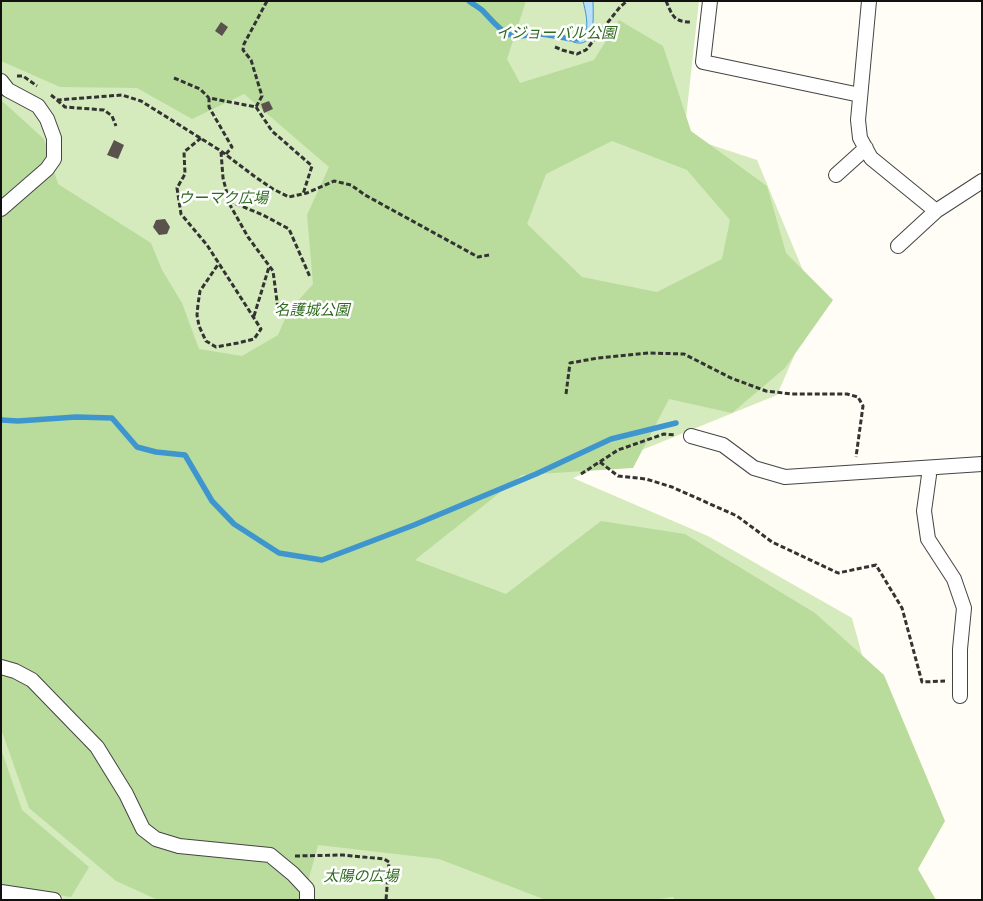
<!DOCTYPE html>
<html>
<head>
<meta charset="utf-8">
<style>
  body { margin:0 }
  #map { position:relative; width:983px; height:901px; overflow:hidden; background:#fffdf5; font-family:Literata,serif }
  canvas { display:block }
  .frame { position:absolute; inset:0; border:2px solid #111; pointer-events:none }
</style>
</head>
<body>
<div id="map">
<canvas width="983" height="901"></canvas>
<div class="frame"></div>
</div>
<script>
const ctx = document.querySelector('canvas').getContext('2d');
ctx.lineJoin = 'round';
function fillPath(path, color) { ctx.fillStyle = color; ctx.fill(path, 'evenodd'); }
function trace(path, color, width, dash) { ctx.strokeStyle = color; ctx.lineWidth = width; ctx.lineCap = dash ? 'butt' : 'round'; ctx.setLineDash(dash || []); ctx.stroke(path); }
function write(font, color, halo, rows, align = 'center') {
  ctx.font = font + ' Literata,"Noto Sans JP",serif'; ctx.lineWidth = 5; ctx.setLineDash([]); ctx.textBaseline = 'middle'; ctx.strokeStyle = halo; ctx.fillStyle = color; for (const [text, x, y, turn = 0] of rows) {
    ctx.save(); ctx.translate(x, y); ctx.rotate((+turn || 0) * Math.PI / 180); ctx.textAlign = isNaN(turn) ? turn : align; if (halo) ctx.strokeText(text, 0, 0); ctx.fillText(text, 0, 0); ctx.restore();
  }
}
fillPath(new Path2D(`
  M1,1H699L684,136L757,160L817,304L777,395L573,478L708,536L852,618L900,795L892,900H1Z`), '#d5ebbd');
fillPath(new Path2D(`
  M1,1H526L507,59L520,83L594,60L619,20L663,46L691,131L767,186L786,253L833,300L785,368L732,413L669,399L633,468L522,475L415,560L506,594L601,521L685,534L815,613L884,675L945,821L918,869L936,900H675L673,897L653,900H546L439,859L318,845L303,900H158L116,881L29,808L1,729V100L44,139L58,184L151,243L162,270L182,303L199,349L242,356L278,335L288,312L313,284L307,215L329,167L244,94L192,119L137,88L60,87L1,61ZM612,141L687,170L730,220L722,259L657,292L582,277L527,224L546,174Z
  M1,749L22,810L89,867L71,897L1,886Z`), '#b9dc9c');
const water = new Path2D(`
  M583,1H593C593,15 597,50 573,42V39C576,38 582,36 584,34C590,28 585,9 583,1Z`);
fillPath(water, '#b9e0f7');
trace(water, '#3f96cf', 1);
trace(new Path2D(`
  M469,1C473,4 478,7 482,10C490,18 498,29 508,34C519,39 528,34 539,34C552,34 566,40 578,39
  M1,420L18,421L76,417L112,418L137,447L156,452L185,455L212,501L234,524L279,553L322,560L414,525L469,502L536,474L611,439L676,423`), '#3f96cf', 5.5);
fillPath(new Path2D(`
  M221,22L228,27L222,36L215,31Z
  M269,101L273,109L264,113L261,104Z
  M114,140L124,145L118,159L107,155Z
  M165,219L170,227L167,234L159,235L153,227L156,220Z`), '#5a524d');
const minor = new Path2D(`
  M710,1L703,62L860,95
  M869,1L858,120L860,138L871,158L936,211L982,181
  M1,81L8,90L38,106L47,119L54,138V159L47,169L1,209
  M836,175L866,148
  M898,246L936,211
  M691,436L723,445L754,468L785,477L982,464
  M930,468L924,511L928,539L954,579L964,608L960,649V696
  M1,667L15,671L32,680L97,747L126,794L143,829L156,839L179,846L270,855L293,874L307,889V900
  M1,892L54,900`);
trace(minor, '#444', 16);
trace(new Path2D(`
  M666,1C673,17 674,22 692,22
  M555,47L562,50L577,54L586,50L620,7L627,1
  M17,76H23L37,86
  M174,78L200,89L209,98
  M51,95L57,100L122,95L141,101L221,151L254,176L273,189L289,197L307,193L334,181L351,185L365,195L478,257L489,255
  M57,100L65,107L104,110L112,116L116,126
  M256,107L272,131L312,166L303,194
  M201,138L184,152L185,174L177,188L181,214L207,245L261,329L254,339L238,343L216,347L206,341L199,326L197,315L198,304L200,291L219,263
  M221,152L223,178L230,205L248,237L273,271L278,309
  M226,154L232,147L209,107V98L256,107L262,96L251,60L243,50L244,44L267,1
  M229,201L263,215L289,229L310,277
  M254,316L269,267
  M566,394L570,363L598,358L649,353L684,354L731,378L766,391L792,394H847L858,397L863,406L856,457
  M600,462L618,476L646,479L672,487L737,516L772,542L838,573L876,565L902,608L922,682L945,681
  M581,474L618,450L664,434L676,435
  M295,856L343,855L384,859L389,862L386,900`), '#333', 3, [5, 2.5]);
trace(minor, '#fff', 14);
write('italic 15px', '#2f6b1f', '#fff', [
  ["イジョーバル公園",556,34],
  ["ウーマク広場",223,199],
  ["名護城公園",312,311],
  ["太陽の広場",361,877]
]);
</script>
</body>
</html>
